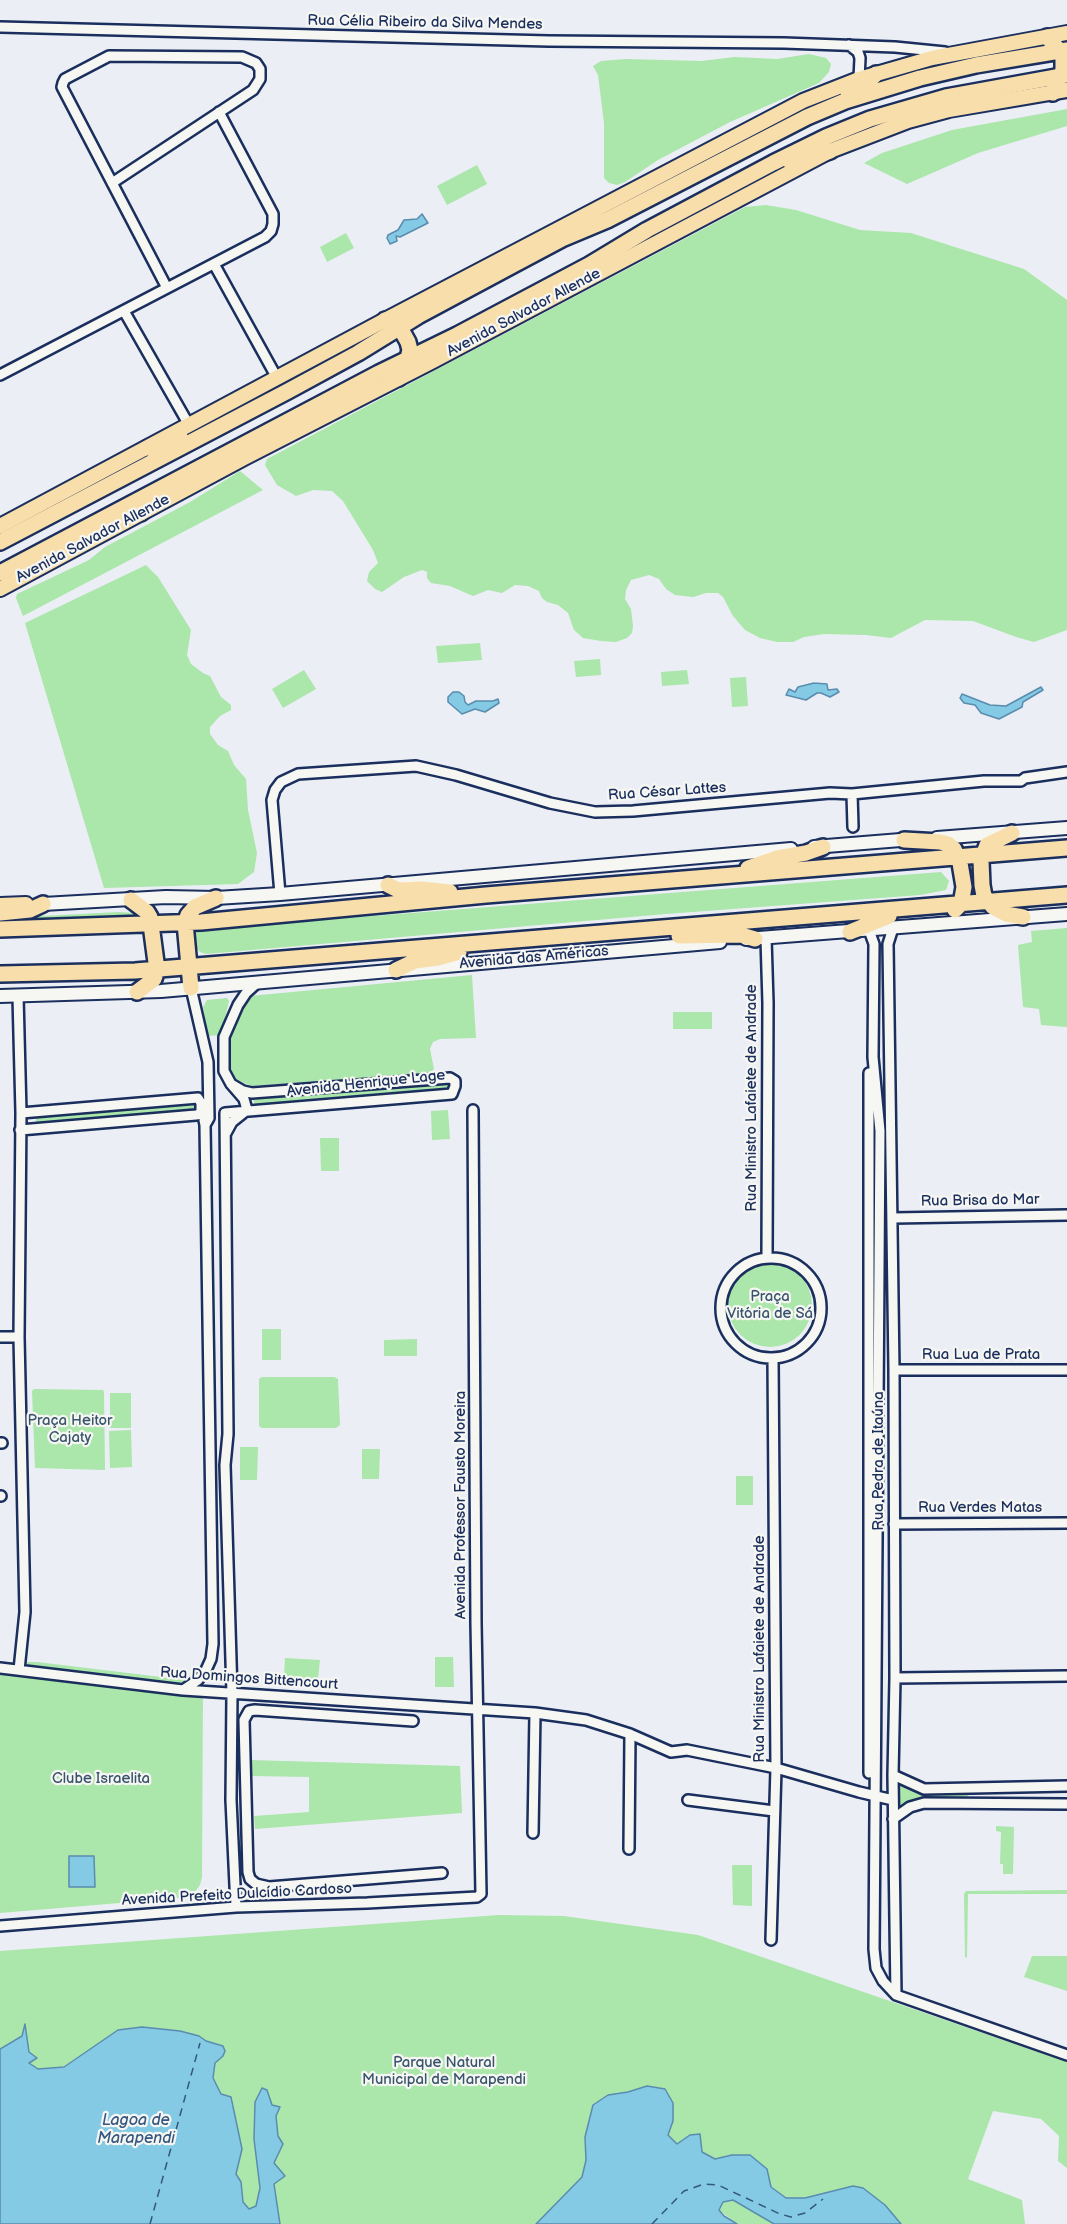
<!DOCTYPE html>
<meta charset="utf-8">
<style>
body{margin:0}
canvas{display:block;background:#ebeef4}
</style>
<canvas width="1067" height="2224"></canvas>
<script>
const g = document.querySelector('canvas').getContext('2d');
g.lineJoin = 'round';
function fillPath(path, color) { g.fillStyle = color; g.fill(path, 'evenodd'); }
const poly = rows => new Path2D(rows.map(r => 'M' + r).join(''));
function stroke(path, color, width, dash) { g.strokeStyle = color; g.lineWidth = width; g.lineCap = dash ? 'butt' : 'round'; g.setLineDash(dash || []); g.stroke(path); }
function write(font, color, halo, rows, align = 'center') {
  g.font = font + ' "Balsamiq Sans",sans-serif'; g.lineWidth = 4.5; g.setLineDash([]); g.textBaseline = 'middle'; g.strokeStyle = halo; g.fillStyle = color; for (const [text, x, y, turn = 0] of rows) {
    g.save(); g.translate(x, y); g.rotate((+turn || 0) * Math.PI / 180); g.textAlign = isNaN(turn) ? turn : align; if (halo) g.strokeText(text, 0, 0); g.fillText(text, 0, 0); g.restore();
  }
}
const green = poly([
 [809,54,826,58,831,64,829,72,819,83,730,122,658,160,625,182,617,185,609,183,604,178,604,123,598,75,593,66,601,61,626,59,701,61,735,57,777,59],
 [1067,109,1067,126,978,153,907,184,864,163,882,153,952,130],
 [477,165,487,184,447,205,437,186],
 [766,205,796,210,860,230,911,233,1024,269,1067,300,1067,630,1034,642,1016,637,973,621,925,620,891,638,866,635,824,634,804,637,793,642,777,642,760,638,745,630,733,616,723,597,718,593,706,593,693,597,675,595,666,589,659,579,649,575,631,580,626,590,625,599,631,609,633,626,632,633,627,638,616,642,601,641,583,638,574,630,568,613,558,605,547,602,542,598,539,591,528,586,515,585,502,593,488,590,473,596,450,586,431,583,427,578,427,572,422,570,404,577,382,592,375,589,367,581,369,572,378,563,373,550,343,501,332,491,313,490,296,496,277,485,265,465,267,459,745,207],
 [346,233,354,248,327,262,320,247],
 [240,471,263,490,23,616,16,598,17,594,89,560,105,547,190,502],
 [146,565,158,577,191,630,187,655,191,664,203,673,210,676,221,697,231,705,231,710,220,716,210,727,210,734,218,745,228,751,234,765,246,779,248,810,257,853,254,872,238,884,104,888,25,623],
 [480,643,482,660,438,663,436,646],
 [600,659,601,675,576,677,574,661],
 [304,670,316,689,283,708,272,689],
 [687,670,689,684,662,686,661,672],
 [746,677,748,706,732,707,730,678],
 [941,872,949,881,946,890,920,895,666,914,206,954,200,952,195,947,192,930],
 [119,912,135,913,141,915,142,917,0,923,0,918],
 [1067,928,1067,1027,1041,1025,1039,1009,1023,1007,1018,945,1032,942,1031,931],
 [472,975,476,1038,440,1039,433,1042,430,1049,434,1069,431,1073,251,1086,234,1078,230,1070,230,1041,236,1015,250,996],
 [227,998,229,1001,221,1035,208,1036,203,1007,207,1000],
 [673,1012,712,1012,712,1029,673,1029],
 [446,1082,450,1084,448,1091,256,1106,253,1100,255,1098],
 [195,1103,196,1110,36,1123,36,1116],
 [448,1110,450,1139,432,1140,431,1111],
 [320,1138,339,1138,339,1171,321,1171],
 '728 1305a42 42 0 1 1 84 0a42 42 0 1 1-84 0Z',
 [262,1329,281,1329,281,1360,262,1360],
 [417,1339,417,1356,384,1356,384,1340],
 [262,1377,334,1377,338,1379,340,1425,336,1428,262,1428,259,1426,259,1379],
 [34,1389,103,1390,104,1392,105,1470,35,1468,32,1391],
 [110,1393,131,1393,131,1428,110,1428],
 [131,1430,132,1467,110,1468,109,1431],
 [240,1447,258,1447,257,1480,240,1480],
 [362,1449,380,1449,379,1479,362,1479],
 [736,1476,753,1476,753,1505,736,1505],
 [435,1657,453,1657,454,1687,435,1687],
 [285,1658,320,1660,318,1679,284,1677],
 [0,1662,37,1662,203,1682,202,1877,200,1885,191,1897,0,1913],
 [250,1760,460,1766,462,1813,255,1829,254,1816,309,1812,309,1777,251,1776],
 [903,1784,912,1790,921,1793,966,1792,969,1794,966,1799,923,1799,898,1808,900,1787],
 [996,1826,1014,1827,1013,1874,1003,1874,1003,1864,1000,1864,1001,1832,996,1831],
 [732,1865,752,1865,752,1906,733,1905],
 [1067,1890,1067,1894,968,1894,967,1958,965,1957,964,1894,966,1891],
 [499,1915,564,1916,698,1935,1067,2062,1067,2168,1058,2161,1059,2136,1041,2119,993,2111,968,2179,1022,2200,1025,2224,901,2224,885,2205,853,2186,805,2198,786,2198,771,2186,767,2169,732,2155,715,2159,702,2152,700,2134,690,2135,677,2144,668,2135,673,2121,673,2103,665,2089,647,2086,628,2092,608,2095,593,2105,585,2137,586,2160,582,2177,536,2224,280,2224,274,2184,274,2163,283,2144,278,2136,276,2116,280,2107,272,2105,267,2090,255,2102,254,2139,260,2188,256,2206,249,2209,243,2202,241,2182,236,2174,242,2149,232,2098,221,2094,213,2078,215,2063,223,2056,222,2046,206,2041,118,2030,63,2067,38,2069,29,2063,24,2026,22,2035,0,2049,0,1951],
 [1032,1956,1067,1956,1067,1991,1024,1977],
 [733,2200,751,2209,774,2224,737,2224,719,2210,723,2202]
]);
const water = poly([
 [422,214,428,223,400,237,396,236,397,241,390,244,387,238,388,235,398,230,404,220,417,219,422,214],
 [814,683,827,684,828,690,837,689,839,692,830,697,821,693,817,693,806,700,786,695,789,689,795,692,798,687,814,683],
 [1041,687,1043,690,1023,702,1022,707,999,719,981,713,975,705,964,703,960,698,962,694,990,705,1006,706,1041,687],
 [453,692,459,692,464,696,465,702,468,705,476,701,493,701,498,699,499,703,485,712,475,709,462,714,448,702,448,697,453,692],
 [69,1856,94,1856,95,1887,69,1887,69,1856],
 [25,2024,29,2052,37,2058,29,2063,38,2069,64,2067,118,2030,142,2027,180,2031,199,2036,206,2041,223,2046,225,2051,223,2056,215,2063,213,2078,221,2094,231,2097,242,2149,236,2174,241,2182,243,2202,249,2209,256,2206,260,2188,254,2139,255,2102,262,2088,267,2090,272,2105,280,2107,276,2116,278,2136,283,2144,274,2163,285,2176,274,2184,280,2224,0,2224,0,2049,22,2036,25,2024],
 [647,2086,665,2089,673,2103,673,2121,668,2135,677,2144,690,2135,700,2134,702,2152,715,2159,732,2155,750,2155,767,2169,771,2187,786,2198,805,2198,853,2186,863,2188,885,2205,901,2224,774,2224,733,2200,723,2202,719,2210,724,2216,737,2224,536,2224,582,2177,586,2160,585,2137,593,2105,608,2095,628,2092,647,2086]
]);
const ferry = poly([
 [150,2224,200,2043],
 [652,2224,684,2191,704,2184,718,2185,780,2214,791,2217,805,2213,823,2199]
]);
const minor = poly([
 [0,27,549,41,784,43,895,47,945,52],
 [849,45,858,52,860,58,859,79],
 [112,183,253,90,260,79,260,69,256,63,242,57,109,56,65,79,63,83,62,87,167,288],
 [214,264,277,378],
 [124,311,189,425],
 [0,375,265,237,271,231,273,224,273,214,219,112],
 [852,794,853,827],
 [280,894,272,800,275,790,281,782,298,774,416,766,456,775,550,803,595,812,633,811,830,793,852,794,984,781,1021,781,1025,778,1067,772],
 [893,928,888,944,894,1370,895,1678,893,1775,896,1995],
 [869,930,874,944,873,1057,880,1131,874,1949,876,1968,883,1981,896,1995,1067,2055],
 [766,938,768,1003,767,1258],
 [191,988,208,1062,209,1118,205,1125,204,1120],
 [18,996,21,1113,19,1337,25,1612,19,1670],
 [869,1073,869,1773],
 [231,1084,243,1091,252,1093,450,1078,455,1081,455,1086,452,1094,225,1113,228,1434,225,1465,232,1693,231,1800,236,1907],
 [20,1130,196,1115,201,1114,201,1103,198,1098,21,1113],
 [226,1133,232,1122,247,1110,244,1099,231,1084,224,1071,224,1037,238,1005,246,993,257,983],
 [893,1218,1067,1215],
 '721 1308a50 50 0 1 1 100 0a50 50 0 1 1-100 0Z',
 [0,1337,19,1337],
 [894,1370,1067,1370],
 [0,1443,2,1443],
 [0,1496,1,1496],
 [894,1524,1067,1523],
 [0,1668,183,1690,535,1713,586,1720,630,1734,671,1752,687,1750,776,1768,859,1792,893,1800],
 [895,1678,1067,1676],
 [183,1690,198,1680,206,1670,211,1659,213,1644,205,1125],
 [413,1721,255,1710,249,1711,244,1720,248,1872,250,1879,256,1884,269,1887,442,1873],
 [893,1775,924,1789,1067,1786],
 [688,1800,774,1811],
 [893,1819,910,1807,924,1803,1067,1804],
 [533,1833,535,1713],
 [629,1849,630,1734],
 [0,1926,236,1907,367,1903,477,1897,481,1894,476,1623,473,1110],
 [771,1940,776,1768,773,1358]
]);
const secondary = poly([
 [937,838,1067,828],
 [814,847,913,839],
 [43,904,166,897,216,898,280,894,791,849],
 [746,939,1067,914],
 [0,996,161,991,720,942]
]);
const primary = poly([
 [0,526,385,320,803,101,859,79,932,58,1067,33],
 [0,589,244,458,433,361,830,151,908,121,949,110,1067,90],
 [0,905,26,904]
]);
const trunk = poly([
 [1047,37,1060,51,1063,57,1063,70,1053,93],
 [848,92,867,83,876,74],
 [791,163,830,151],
 [385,320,403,333,408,342,410,350,408,358,399,378],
 [148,448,164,444,180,437],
 [116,519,130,513,141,513],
 [0,542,288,391,358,353,418,316,517,263,564,238,607,220,807,117,845,101,920,78,976,65,1067,50],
 [0,573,379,373,457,335,589,265,647,230,773,163,826,137,870,119,946,97,1067,75],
 [1012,833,987,845,981,861,982,885,984,896,993,907,1006,914,1023,917],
 [904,840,940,842,948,844,954,849,960,863,964,887,961,904,955,910],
 [748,868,777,858,806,853,823,847],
 [388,885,398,890,421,889,450,892],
 [131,900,147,912,150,917,157,970,154,979,137,992],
 [0,913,30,910,43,904],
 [0,929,201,922,486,895,1067,848],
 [850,932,889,916],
 [679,936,741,935,755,939],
 [396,970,415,961,438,958,459,952],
 [0,974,135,971,1067,895],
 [191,988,185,923,188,915,195,907,216,898]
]);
const streetNames = [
 ["Rua Célia Ribeiro da Silva Mendes",425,23,1],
 ["Avenida Salvador Allende",524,313,-28],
 ["Avenida Salvador Allende",93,539,-28],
 ["Rua César Lattes",667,792,-4],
 ["Avenida das Américas",534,958,-5],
 ["Avenida Henrique Lage",366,1084,-6],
 ["Rua Ministro Lafaiete de Andrade",752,1098,-90],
 ["Rua Brisa do Mar",980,1201,-1],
 ["Rua Lua de Prata",981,1355],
 ["Rua Pedra de Itaúna",879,1461,-90],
 ["Avenida Professor Fausto Moreira",461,1505,-90],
 ["Rua Verdes Matas",980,1508],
 ["Rua Ministro Lafaiete de Andrade",760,1649,-90],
 ["Rua Domingos Bittencourt",249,1679,4],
 ["Avenida Prefeito Dulcídio Cardoso",237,1895,-3]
];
const parkNames = [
 ["Praça",770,1297],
 ["Vitória de Sá",770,1314],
 ["Praça Heitor",70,1421],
 ["Cajaty",70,1438],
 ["Clube Israelita",101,1779],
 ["Parque Natural",444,2063],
 ["Municipal de Marapendi",444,2080]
];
const waterNames = [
 ["Lagoa de",136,2121],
 ["Marapendi",136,2139]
];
fillPath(green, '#abe6ab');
fillPath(water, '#84cae5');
stroke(water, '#5a8caf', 1.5);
stroke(ferry, '#355680', 1.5, [8, 6]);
stroke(minor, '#1b2f5e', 14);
stroke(secondary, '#1b2f5e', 16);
stroke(primary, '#1b2f5e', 18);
stroke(trunk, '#1b2f5e', 20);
stroke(minor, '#f6f6f2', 9);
stroke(secondary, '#f6f6f2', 12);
stroke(primary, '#f8deab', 14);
stroke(trunk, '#f8deab', 15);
write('15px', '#1b2f5e', '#f6f6f2', streetNames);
write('15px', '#38546d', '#f6f6f2', parkNames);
write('italic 16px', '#355680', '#f6f6f2', waterNames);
</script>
